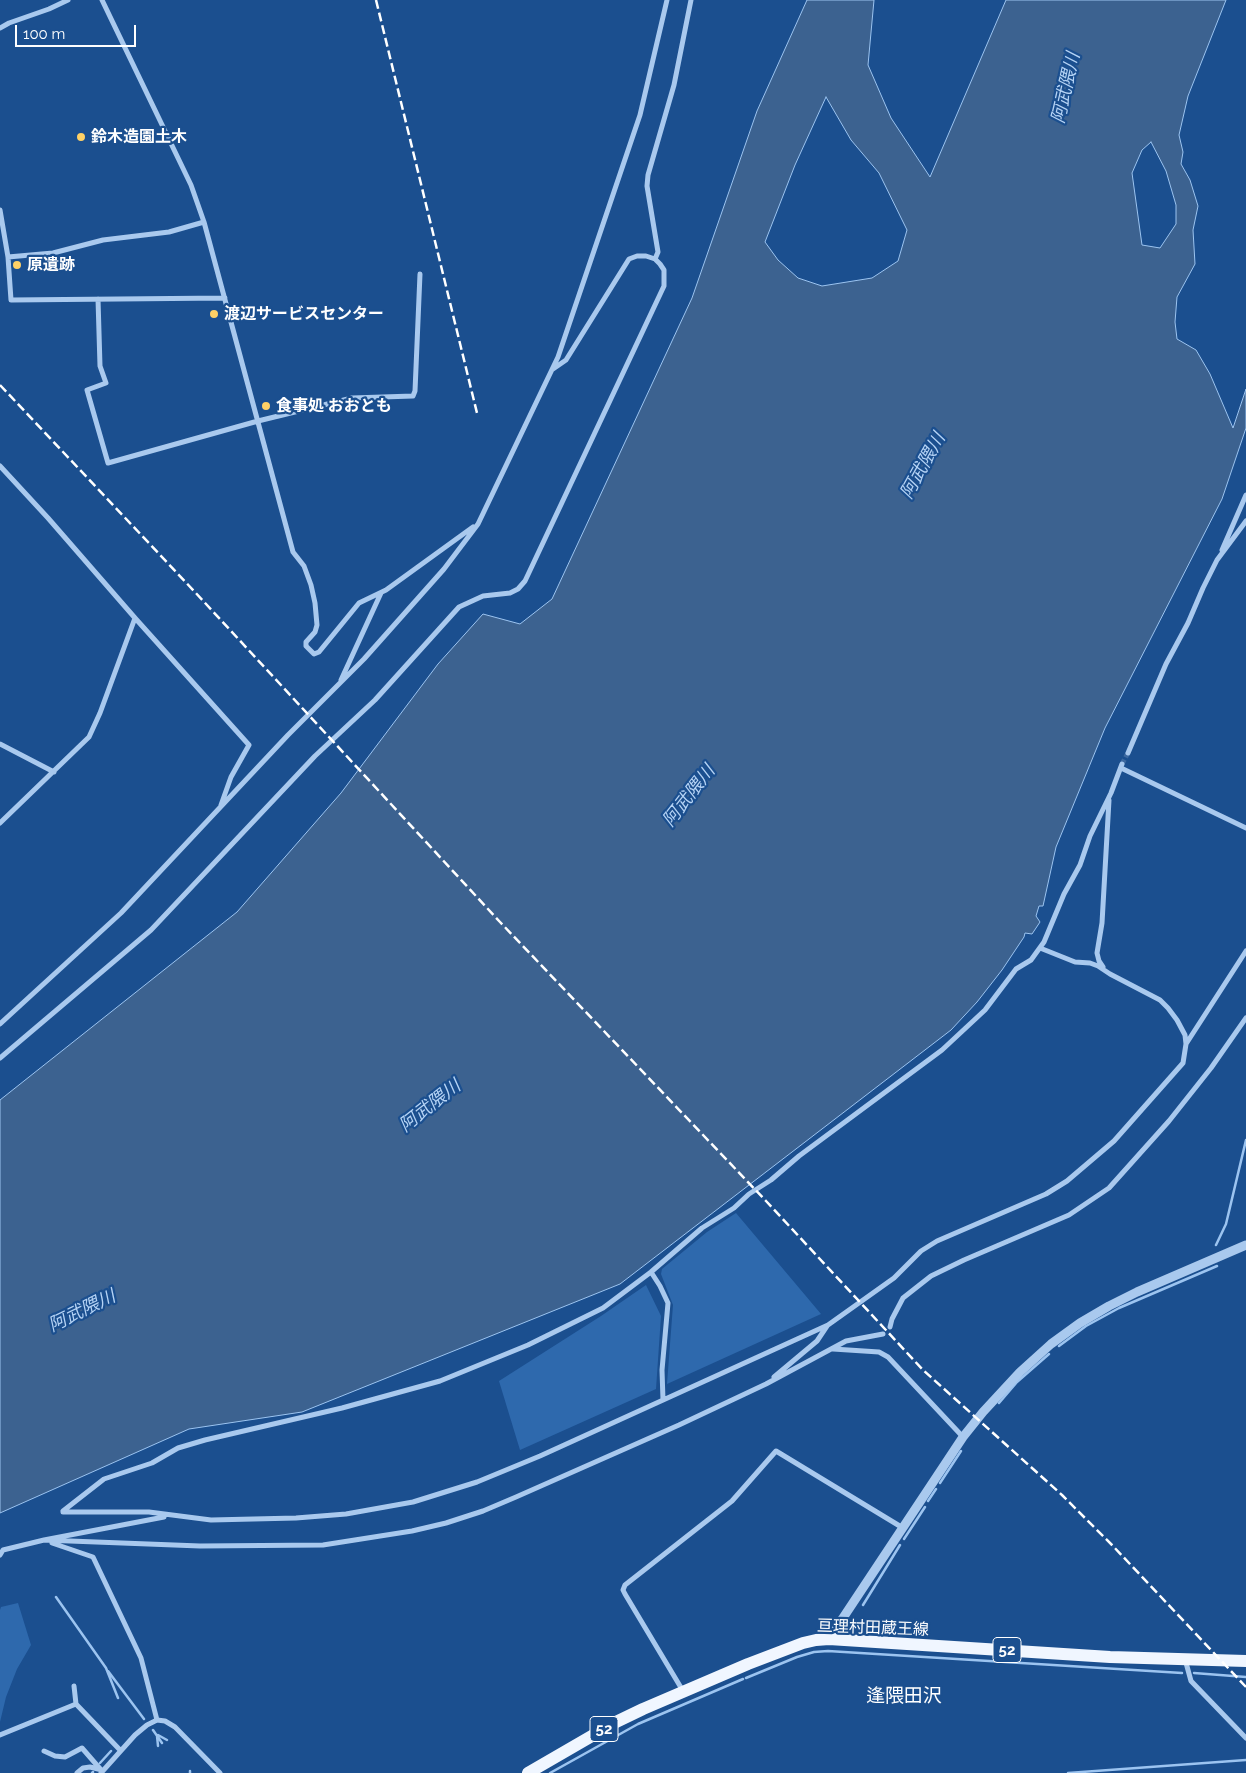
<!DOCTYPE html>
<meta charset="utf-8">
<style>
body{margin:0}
#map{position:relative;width:1246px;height:1773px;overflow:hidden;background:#1b4f8f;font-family:Raleway,sans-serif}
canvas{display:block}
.scale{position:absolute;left:15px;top:25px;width:121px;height:22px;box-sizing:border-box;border:2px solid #fff;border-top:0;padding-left:6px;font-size:15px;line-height:18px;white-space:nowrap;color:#fff;-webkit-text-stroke:4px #1b4f8f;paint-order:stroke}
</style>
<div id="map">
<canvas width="1246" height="1773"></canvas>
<div class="scale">100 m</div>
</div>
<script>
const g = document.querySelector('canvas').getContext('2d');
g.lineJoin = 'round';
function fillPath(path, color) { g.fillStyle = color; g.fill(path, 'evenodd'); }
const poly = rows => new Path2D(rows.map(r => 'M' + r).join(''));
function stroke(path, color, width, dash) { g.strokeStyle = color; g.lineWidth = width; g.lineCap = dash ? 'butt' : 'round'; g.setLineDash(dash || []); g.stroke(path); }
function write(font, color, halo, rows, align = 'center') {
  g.font = font + ' Raleway,"Noto Sans JP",sans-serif'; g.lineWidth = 4.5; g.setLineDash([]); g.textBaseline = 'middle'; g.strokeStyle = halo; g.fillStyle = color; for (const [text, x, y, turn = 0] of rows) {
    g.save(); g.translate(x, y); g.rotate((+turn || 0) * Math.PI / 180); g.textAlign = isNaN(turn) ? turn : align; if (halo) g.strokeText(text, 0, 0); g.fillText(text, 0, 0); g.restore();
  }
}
const green = poly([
 [736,1213,821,1314,667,1384,673,1305,661,1274,662,1269,707,1232],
 [646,1285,661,1316,656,1389,520,1450,499,1381,601,1316],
 [18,1603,31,1645,17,1669,6,1697,0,1722,0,1610,1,1607]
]);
const water = poly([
 [807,0,874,0,868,65,891,118,930,177,1006,0,1226,0,1188,96,1179,135,1183,152,1181,164,1190,180,1198,206,1193,230,1195,264,1177,297,1175,322,1177,339,1196,350,1210,374,1233,428,1246,389,1246,428,1222,499,1105,728,1056,847,1043,906,1039,906,1036,916,1040,922,1032,934,1025,933,1024,937,1002,970,977,1002,951,1030,620,1284,302,1412,189,1429,0,1513,0,1100,237,912,341,793,438,664,483,614,520,624,552,599,692,298,757,111,807,0],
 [826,97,851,140,879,173,907,230,898,261,872,278,822,286,798,278,778,260,765,242,795,165,826,97],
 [1151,142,1166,171,1176,205,1176,224,1160,248,1142,245,1132,173,1142,150,1151,142]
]);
const stream = poly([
 [1216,1245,1226,1224,1246,1140],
 [1059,1346,1086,1326,1119,1308,1217,1266],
 [999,1403,1017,1382,1049,1354],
 [940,1483,961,1451],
 [928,1501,936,1489],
 [904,1539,925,1507],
 [56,1597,106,1668,118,1698],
 [863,1605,900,1545],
 [846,1633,854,1620],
 [108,1671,144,1719],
 [1194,1673,1246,1677],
 [746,1678,797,1657,814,1652,828,1651,1182,1673],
 [153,1730,162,1743],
 [158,1735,167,1740],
 [157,1736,158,1746],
 [100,1763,111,1751],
 [190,1771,190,1773],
 [92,1773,93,1772],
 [550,1773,638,1724,743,1679],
 [1068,1773,1246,1760]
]);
const minorTunnel = poly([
 [1122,764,1128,753]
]);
const minor = poly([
 [102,0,191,185,204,222,293,552,304,566,311,585,315,603,317,625,315,632,306,642,306,646,314,654,319,652,359,603,386,590,473,527],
 [0,28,9,23,49,9,68,0],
 [0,210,8,257,11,300,225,298],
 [8,257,53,253,103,240,169,232,204,222],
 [655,259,658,252,647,186,648,175,674,85,691,0],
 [98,299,100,366,106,383,87,390,108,463,258,421,352,398,413,396,415,391,420,274],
 [0,466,48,518,135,618,100,713,89,737,0,823],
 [1222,550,1246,495],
 [135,618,249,745,231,777,221,805],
 [341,680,381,593],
 [0,744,54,772],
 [1128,753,1166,664,1188,623,1203,588,1217,560,1246,521],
 [1121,768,1246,828],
 [1103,967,1099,961,1097,953,1102,923,1109,800],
 [0,1024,121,913,288,735,364,659,444,569,478,524,558,357,640,115,667,0],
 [1186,1044,1246,951],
 [0,1058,151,930,315,756,375,700,459,607,483,596,510,593,518,589,525,581,664,286,664,270,660,264,655,259,646,256,637,256,629,259,566,360,553,369],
 [651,1272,660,1286,668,1303,662,1370,663,1400],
 [890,1327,892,1319,903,1298,931,1276,964,1260,1069,1215,1109,1188,1169,1121,1211,1068,1246,1018],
 [833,1349,879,1352,888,1357,963,1437],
 [774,1377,817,1341,827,1326],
 [63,1511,104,1479,152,1463,178,1448,205,1440,342,1408,440,1381,528,1345,603,1308,651,1272,702,1228,734,1208,749,1194,771,1180,799,1156,942,1050,985,1010,1016,969,1031,960,1044,942,1064,894,1080,865,1090,836,1111,793,1122,764],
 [63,1512,149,1512,211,1520,296,1518,346,1514,413,1502,477,1482,540,1456,828,1325,894,1278,921,1251,937,1241,1046,1194,1067,1181,1114,1141,1183,1063,1186,1044,1185,1035,1177,1020,1168,1008,1160,1000,1110,974,1098,966,1090,963,1075,962,1040,948],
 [44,1540,200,1546,323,1545,412,1531,446,1523,483,1511,516,1497,679,1425,766,1384,846,1341,883,1334],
 [52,1543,93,1557,141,1658,157,1720],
 [0,1555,3,1550,44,1540,164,1517],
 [1185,1659,1191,1681,1246,1738],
 [74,1686,76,1704],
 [683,1691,625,1594,623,1590,625,1585,732,1501,776,1451,903,1528],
 [0,1735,76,1704,120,1750],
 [44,1751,55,1756,65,1757,82,1748,102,1771],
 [77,1773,83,1768,90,1767,102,1770],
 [101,1773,135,1735,147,1725,157,1720,165,1721,175,1727,220,1773]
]);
const tertiary = poly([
 [829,1639,963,1437,983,1412,1020,1372,1051,1344,1080,1323,1109,1306,1137,1292,1246,1245]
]);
const primary = poly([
 [528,1773,616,1722,643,1709,748,1664,803,1643,816,1640,829,1639,1110,1657,1246,1661]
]);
const rail = poly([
 [376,0,477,413],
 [0,385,194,591,500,922,766,1201,923,1370,1062,1495,1112,1545,1246,1687]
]);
const markers = [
 [81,137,5,"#ffd166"],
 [17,265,5,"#ffd166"],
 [214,314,5,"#ffd166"],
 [266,406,5,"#ffd166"]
];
const shields = [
 [1007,1650,28],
 [604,1729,28]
];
const shieldNames = [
 ["52",1007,1650],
 ["52",604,1729]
];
const poiNames = [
 ["鈴木造園土木",91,137],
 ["原遺跡",27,265],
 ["渡辺サービスセンター",224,314],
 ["食事処 おおとも",276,406]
];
const streetNames = [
 ["亘理村田蔵王線",873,1628,2]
];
const waterNames = [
 ["阿武隈川",1066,88,-77],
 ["阿武隈川",923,466,-61],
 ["阿武隈川",689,796,-52],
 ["阿武隈川",430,1106,-38],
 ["阿武隈川",82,1311,-26]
];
const quarterNames = [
 ["逢隈田沢",904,1696]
];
fillPath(green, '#2e69ad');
fillPath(water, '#3c6290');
stroke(water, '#9cc4f0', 1);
stroke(stream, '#9cc4f0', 2.5);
stroke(minorTunnel, '#3d69a0', 5, [5, 2.5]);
stroke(minor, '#a9c9ee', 5);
stroke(tertiary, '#a9c9ee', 9);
stroke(primary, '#f0f6ff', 12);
stroke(rail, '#fff', 2.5, [9, 4]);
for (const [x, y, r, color] of markers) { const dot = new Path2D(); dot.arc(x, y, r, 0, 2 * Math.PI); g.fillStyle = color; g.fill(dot); stroke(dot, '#1b4f8f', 2); }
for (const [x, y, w] of shields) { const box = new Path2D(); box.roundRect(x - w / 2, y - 12.5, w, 25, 4); g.fillStyle = '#1b4f8f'; g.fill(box); stroke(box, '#fff', 1); }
write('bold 15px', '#fff', null, shieldNames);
write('bold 16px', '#fff', '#1b4f8f', poiNames, 'left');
write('16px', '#fff', '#1b4f8f', streetNames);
write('italic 18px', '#b5d3f5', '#1b4f8f', waterNames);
write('19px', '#fff', '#1b4f8f', quarterNames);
</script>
